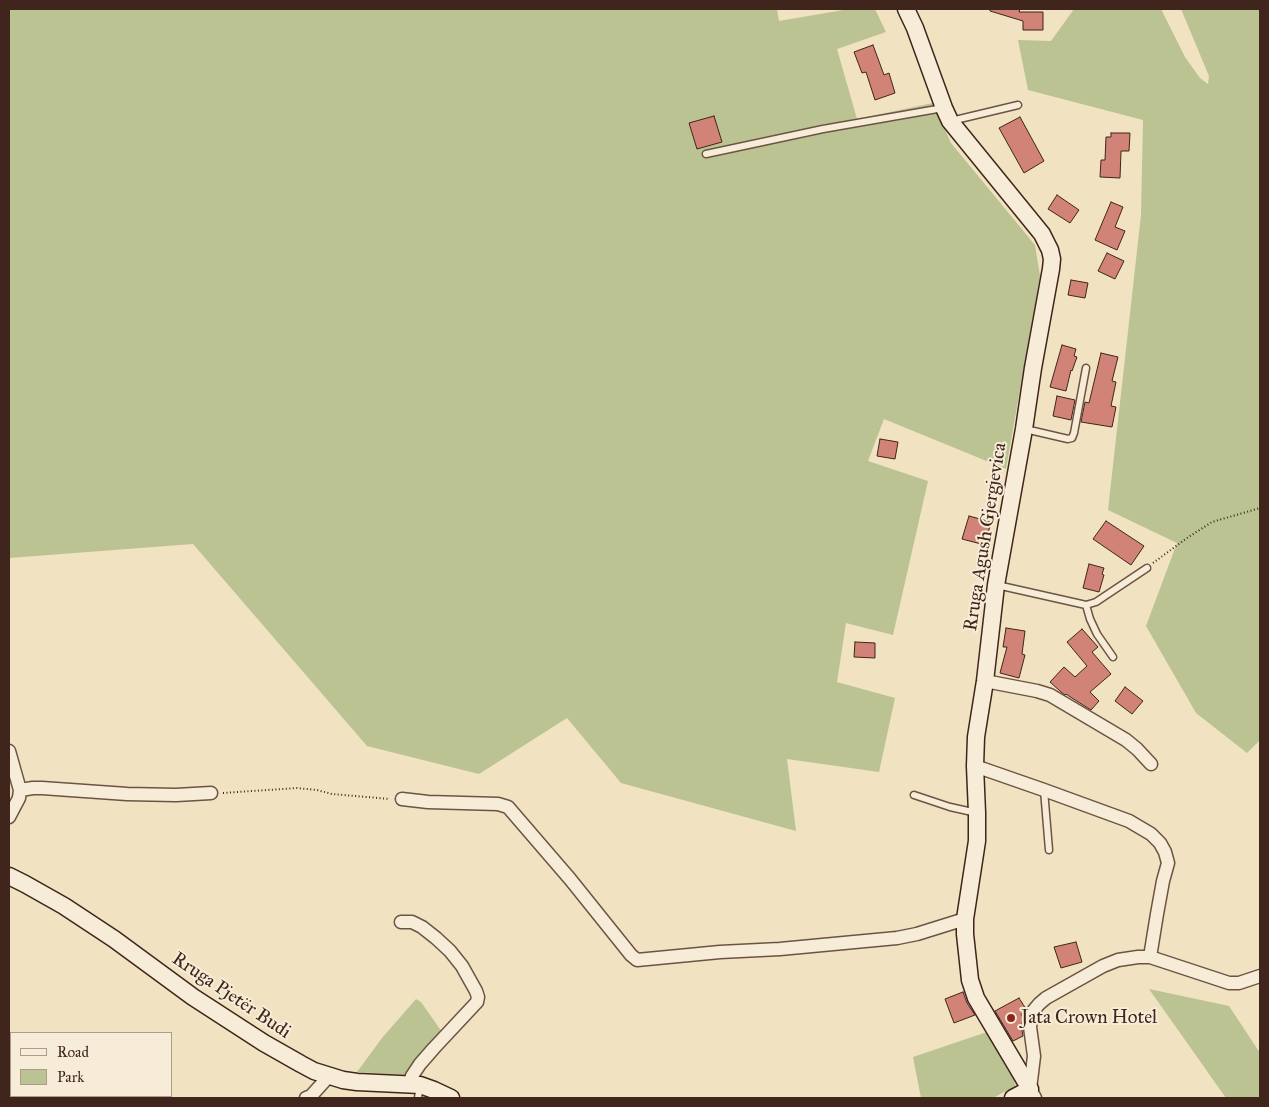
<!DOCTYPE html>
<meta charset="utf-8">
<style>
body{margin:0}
#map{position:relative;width:1269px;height:1107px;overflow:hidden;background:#f1e2c1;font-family:"IM FELL Great Primer",serif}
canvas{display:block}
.frame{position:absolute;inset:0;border:10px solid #3f251b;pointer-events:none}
.legend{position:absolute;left:10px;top:1032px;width:162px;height:65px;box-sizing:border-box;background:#f6ecd7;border:1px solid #ad9c8c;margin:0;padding:6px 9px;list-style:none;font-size:15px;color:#3f251b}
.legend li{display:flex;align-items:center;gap:10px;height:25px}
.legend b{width:25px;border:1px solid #ad9c8c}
</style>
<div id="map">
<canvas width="1269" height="1107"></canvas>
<div class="frame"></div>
<ul class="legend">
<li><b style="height:6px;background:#f6ecd7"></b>Road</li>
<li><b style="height:14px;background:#bbc392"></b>Park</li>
</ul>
</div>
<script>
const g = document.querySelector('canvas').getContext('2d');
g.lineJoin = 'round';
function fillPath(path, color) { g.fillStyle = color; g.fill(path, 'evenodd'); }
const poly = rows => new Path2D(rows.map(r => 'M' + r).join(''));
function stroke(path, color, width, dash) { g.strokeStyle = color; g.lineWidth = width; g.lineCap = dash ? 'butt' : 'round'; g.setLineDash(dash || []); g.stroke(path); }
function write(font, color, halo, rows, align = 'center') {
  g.font = font + ' "IM FELL Great Primer",serif'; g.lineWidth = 4; g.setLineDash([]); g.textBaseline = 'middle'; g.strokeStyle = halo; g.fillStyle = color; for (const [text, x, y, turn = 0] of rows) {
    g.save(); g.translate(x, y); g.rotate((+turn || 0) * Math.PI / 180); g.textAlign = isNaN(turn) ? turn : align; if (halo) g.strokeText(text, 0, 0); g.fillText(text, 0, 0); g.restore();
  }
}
const green = poly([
 [9,9,777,9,779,21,849,9,875,9,886,32,837,49,857,119,933,103,951,143,1035,245,1040,276,1006,469,884,419,868,461,928,481,893,635,846,623,837,682,895,698,879,772,787,759,796,831,621,783,567,718,479,774,367,746,193,544,9,558],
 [1074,9,1161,9,1185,57,1200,78,1208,84,1209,76,1181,9,1260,9,1260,740,1247,753,1196,713,1146,626,1177,543,1108,510,1141,215,1143,120,1028,90,1018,40,1051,41],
 [1149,989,1229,1006,1260,1053,1260,1098,1226,1098],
 [416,999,421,1002,442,1032,425,1050,404,1075,357,1072,382,1038],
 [987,1032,1015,1079,1016,1082,1015,1086,993,1098,921,1098,913,1057]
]);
const building = poly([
 [990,9,1020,9,1019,12,1043,12,1043,30,1023,30,1023,21,990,11,990,9],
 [873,45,884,75,889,73,895,93,875,100,866,72,862,73,854,52,873,45],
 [714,116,722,142,697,149,689,123,714,116],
 [1020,117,1044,161,1024,173,999,128,1020,117],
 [1111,133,1130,133,1129,151,1121,151,1120,178,1100,177,1101,160,1105,160,1106,137,1111,137,1111,133],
 [1057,195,1079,210,1070,223,1048,209,1057,195],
 [1111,202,1123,207,1115,227,1125,231,1117,250,1095,240,1111,202],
 [1107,253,1124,261,1115,279,1098,271,1107,253],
 [1071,280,1088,283,1085,298,1068,295,1071,280],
 [1062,345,1076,349,1074,356,1077,357,1072,371,1071,370,1066,391,1050,387,1062,345],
 [1101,353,1118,357,1112,381,1116,382,1111,406,1116,407,1112,427,1081,422,1085,402,1089,403,1101,353],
 [1057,396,1075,400,1071,420,1053,416,1057,396],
 [880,439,898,442,895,459,877,456,880,439],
 [969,516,991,522,985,545,962,539,969,516],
 [1106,521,1144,546,1131,565,1093,539,1106,521],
 [1089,564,1104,568,1102,574,1104,575,1099,592,1083,588,1089,564],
 [1006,628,1025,631,1022,654,1025,655,1019,678,1000,673,1007,647,1003,647,1006,628],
 [1082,629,1098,647,1092,652,1111,674,1090,692,1099,701,1091,710,1072,698,1066,694,1065,695,1061,692,1050,682,1064,667,1075,677,1087,666,1067,642,1082,629],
 [855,642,875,643,875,658,854,657,855,642],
 [1125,687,1143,701,1132,714,1115,701,1125,687],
 [1076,942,1082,962,1061,968,1054,947,1076,942],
 [963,992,967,1003,975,1015,954,1023,945,999,963,992],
 [1019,998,1026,1009,1025,1012,1021,1014,1023,1018,1022,1024,1021,1025,1023,1036,1013,1041,995,1011,1019,998]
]);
const path = poly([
 [1153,563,1187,538,1212,522,1260,508],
 [223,793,297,788,317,790,332,794,390,799]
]);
const lane = poly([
 [951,121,1018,105],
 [706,154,823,129,943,108],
 [1025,429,1068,439,1072,438,1074,433,1086,368],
 [997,585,1086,605,1096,602,1147,568],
 [1086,605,1090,619,1097,634,1113,657],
 [1044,790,1049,850],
 [914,795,950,807,977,813],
 [418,1098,420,1085]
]);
const street = poly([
 [985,681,1037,691,1050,695,1126,740,1137,749,1151,764],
 [9,751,20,790,19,798,9,817],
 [975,766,1044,790,1129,821,1151,834,1160,843,1165,852,1168,863,1163,881,1157,914,1150,957],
 [20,790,33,788,42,788,127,794,176,795,211,793],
 [402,799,428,802,498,804,508,807,570,879,631,955,637,960,720,952,780,949,897,938,917,934,965,919],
 [401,922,412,922,422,927,436,938,450,951,462,966,476,991,478,997,477,1002,434,1048,420,1064,412,1076,409,1084],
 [306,1098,311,1096,329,1076],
 [1035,1098,1030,1089,1034,1056,1030,1027,1031,1018,1034,1010,1039,1004,1046,998,1103,966,1118,960,1138,957,1150,957,1229,983,1239,983,1260,976]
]);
const secondary = poly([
 [906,9,915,28,944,108,950,121,1042,234,1050,250,1052,259,1051,269,1033,368,1024,429,996,585,985,681,976,737,975,766,977,813,977,841,965,919,965,934,970,980,976,998,1030,1089,1013,1098],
 [9,876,25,884,64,906,114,939,193,997,264,1043,301,1064,314,1071,343,1080,357,1082,420,1085,434,1090,451,1098]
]);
const markers = [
 [1011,1018,5,"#8f2418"]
];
const streetNames = [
 ["Rruga Agush Gjergjevica",986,537,-81],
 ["Rruga Pjetër Budi",231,996,34]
];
const poiNames = [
 ["Jata Crown Hotel",1021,1018]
];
fillPath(green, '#bbc392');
fillPath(building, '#d18378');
stroke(building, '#3f251b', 1);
stroke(lane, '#6c5444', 9);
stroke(street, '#6c5444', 15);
stroke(secondary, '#3f251b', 19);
stroke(path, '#3f251b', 2, [1, 2.5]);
stroke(lane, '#f6ecd7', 6);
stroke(street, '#f6ecd7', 12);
stroke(secondary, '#f6ecd7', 16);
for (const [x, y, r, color] of markers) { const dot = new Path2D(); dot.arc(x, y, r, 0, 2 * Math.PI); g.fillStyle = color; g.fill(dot); stroke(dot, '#f6ecd7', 2); }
write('19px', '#3f251b', '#f6ecd7', streetNames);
write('19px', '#3f251b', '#f6ecd7', poiNames, 'left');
</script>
